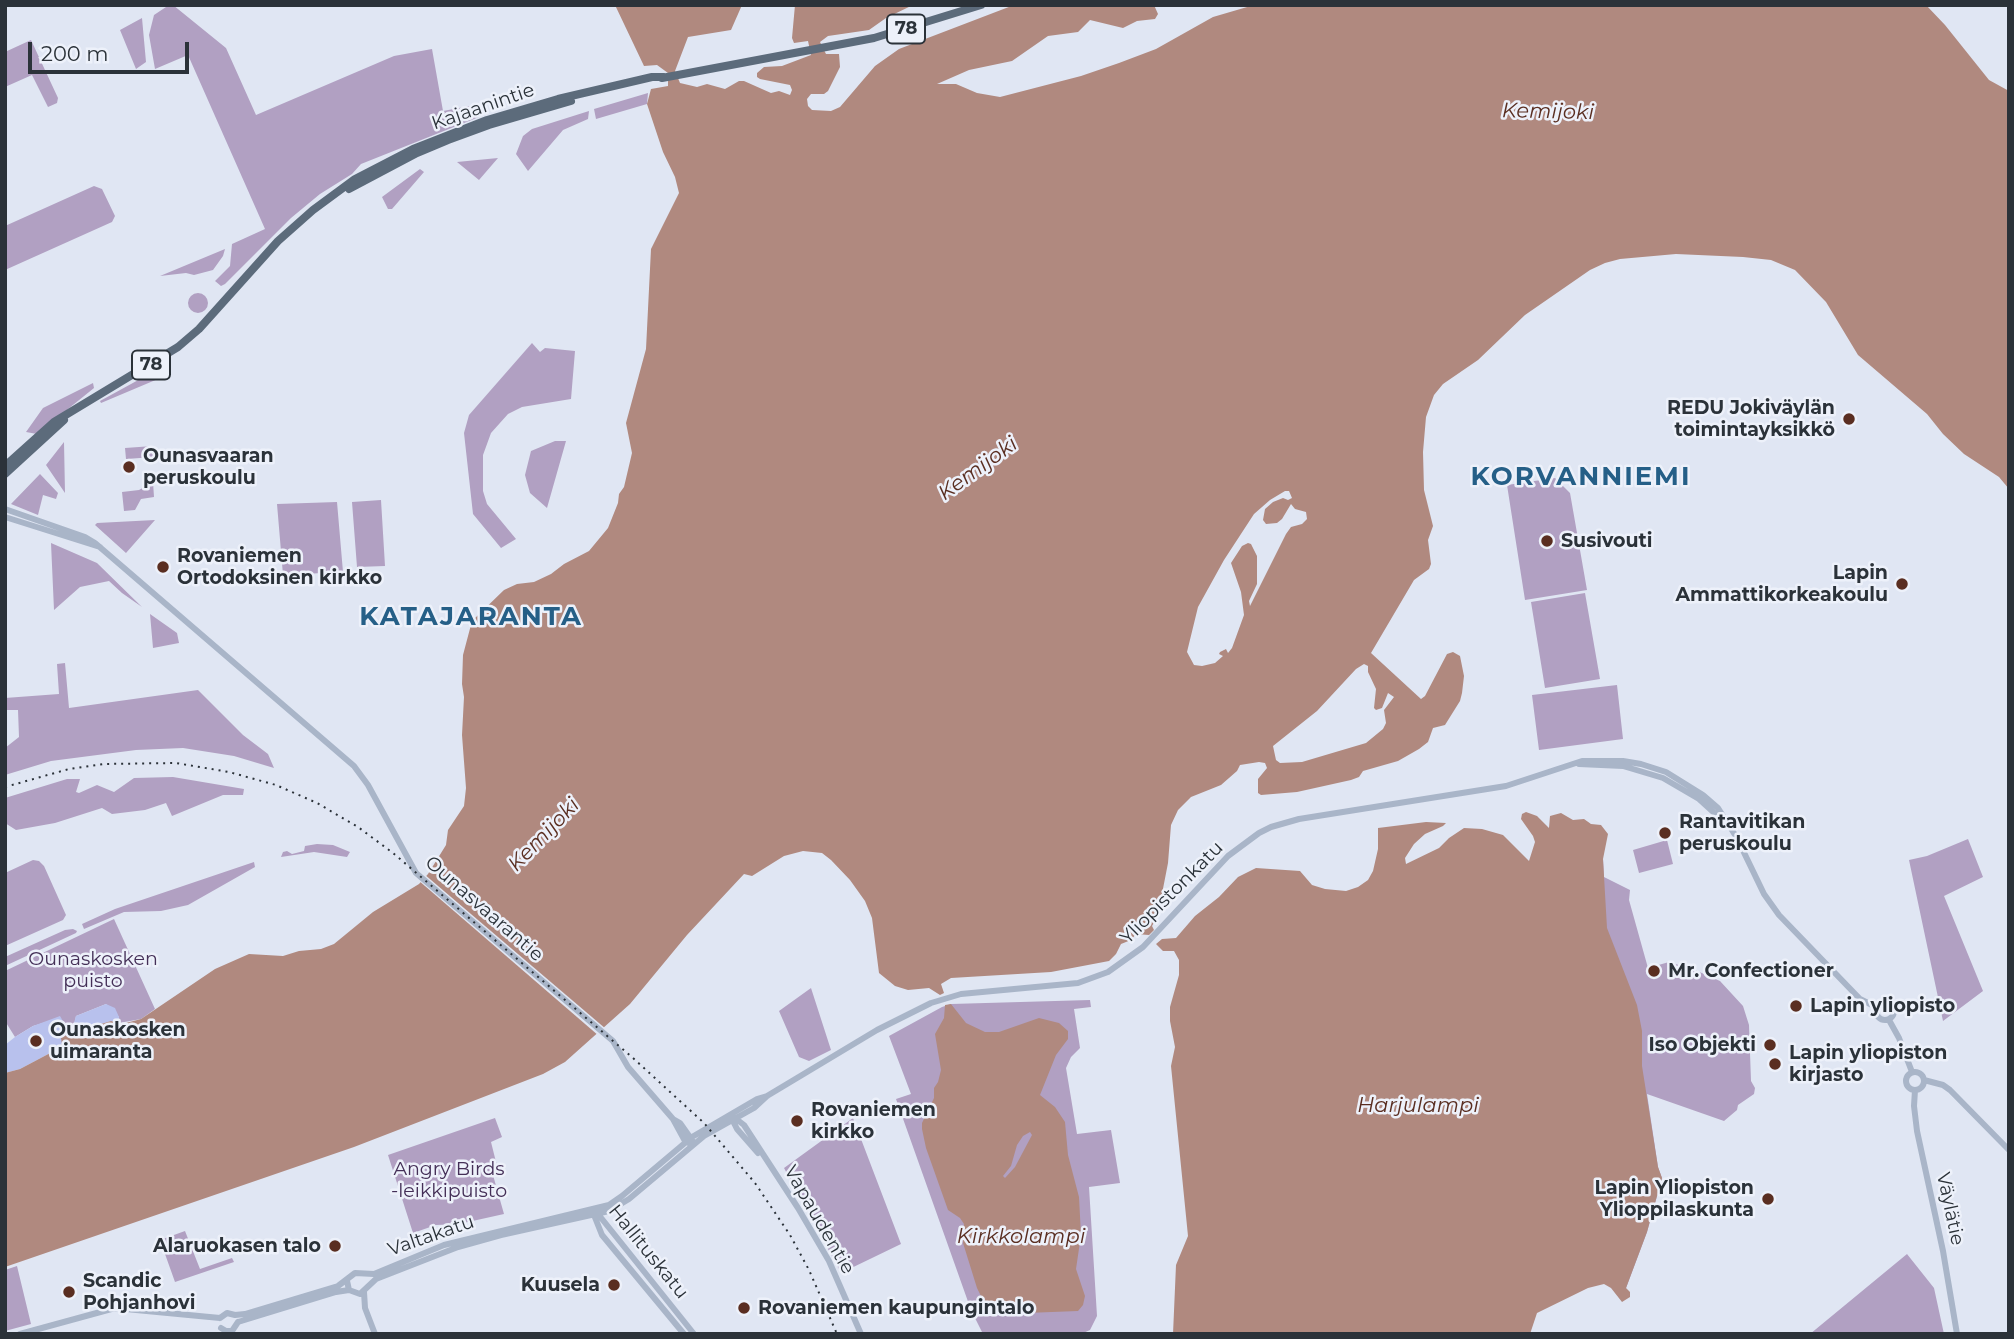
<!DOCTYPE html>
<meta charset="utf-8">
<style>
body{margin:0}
#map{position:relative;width:2014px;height:1339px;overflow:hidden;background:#e0e6f3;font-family:Montserrat,sans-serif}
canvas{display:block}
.frame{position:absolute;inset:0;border:7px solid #2b3239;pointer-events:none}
.scale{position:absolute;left:28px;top:42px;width:161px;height:32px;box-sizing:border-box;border:4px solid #2b3239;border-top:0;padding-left:9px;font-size:21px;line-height:24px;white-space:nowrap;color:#2b3239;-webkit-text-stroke:5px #edf1fa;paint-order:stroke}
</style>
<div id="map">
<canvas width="2014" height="1339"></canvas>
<div class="frame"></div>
<div class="scale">200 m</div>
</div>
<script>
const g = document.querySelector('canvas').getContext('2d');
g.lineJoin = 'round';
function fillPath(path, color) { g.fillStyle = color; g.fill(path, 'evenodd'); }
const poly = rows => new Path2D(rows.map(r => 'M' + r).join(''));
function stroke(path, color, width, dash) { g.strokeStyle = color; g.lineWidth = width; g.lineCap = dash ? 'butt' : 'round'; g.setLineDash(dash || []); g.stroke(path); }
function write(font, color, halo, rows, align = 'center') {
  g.font = font + ' Montserrat,sans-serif'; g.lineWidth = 5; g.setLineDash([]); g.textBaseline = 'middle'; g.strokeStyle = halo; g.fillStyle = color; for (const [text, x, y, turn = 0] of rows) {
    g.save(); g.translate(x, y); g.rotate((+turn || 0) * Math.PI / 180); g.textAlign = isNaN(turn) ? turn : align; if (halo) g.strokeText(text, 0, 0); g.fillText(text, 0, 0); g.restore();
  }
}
const green = poly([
 [169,5,173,5,226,48,256,115,394,56,432,49,443,111,475,105,479,117,361,164,352,174,320,194,291,218,225,284,221,286,215,281,230,266,232,244,265,229,188,55,155,69,149,35,154,15],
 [142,18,146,62,136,69,120,30],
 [31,40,58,98,57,103,48,107,32,75,5,87,5,52],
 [648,93,647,104,596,119,594,109],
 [589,111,588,119,563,130,528,171,516,154,523,136,532,129],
 [498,158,479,180,457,162],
 [420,169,424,172,392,209,388,209,382,197],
 [94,186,102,189,115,216,112,222,5,270,5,226],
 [225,249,223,256,213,270,194,275,186,273,160,276],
 '188 303a10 10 0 1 1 20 0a10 10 0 1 1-20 0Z',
 [532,343,540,352,545,348,575,351,571,399,522,407,508,414,491,433,483,455,483,491,487,504,516,539,501,548,473,514,464,433,469,415],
 [162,367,165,376,101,403,100,401],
 [93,383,94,388,37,434,26,432,43,408],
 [555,441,566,441,547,508,530,493,525,475,531,451],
 [64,442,65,493,46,465],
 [153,446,154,457,126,459,125,448],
 [40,474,58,493,56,499,43,495,38,515,11,504],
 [1555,478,1570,493,1587,590,1525,600,1507,485],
 [153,482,154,497,141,499,135,510,124,511,122,492,139,490],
 [381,500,385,566,357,567,352,502],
 [337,502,343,572,283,575,277,504],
 [155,520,126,553,95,525,97,523],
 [51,543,97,563,142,607,122,593,109,581,80,587,54,610],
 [1585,593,1600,679,1545,688,1531,602],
 [150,614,177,633,179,643,153,648],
 [65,663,69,708,198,690,243,735,268,754,274,768,234,756,183,748,136,750,51,761,5,775,5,748,19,737,18,710,5,710,5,698,59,694,57,664],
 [1617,685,1623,739,1539,750,1532,695],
 [173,777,244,789,243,795,223,795,172,816,166,803,145,810,112,814,102,808,55,823,16,830,5,823,5,798,67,779,80,779,76,792,79,793,97,785,114,792,134,778],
 [1968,839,1983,877,1944,896,1983,991,1943,1021,1909,860,1927,856],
 [1667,840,1673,864,1639,873,1633,850],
 [317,844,333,845,350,852,347,857,314,852,281,857,283,852,287,851,292,854,304,851,305,846],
 [1603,859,1604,877,1630,890,1629,900,1648,968,1669,962,1695,970,1720,981,1743,1006,1749,1025,1751,1081,1755,1088,1754,1094,1738,1105,1737,1110,1724,1121,1647,1094,1658,1167,1662,1178,1647,1232,1626,1288,1425,1121],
 [33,860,39,861,44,866,66,915,63,920,5,946,5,873],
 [254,862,255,867,188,905,161,911,124,912,84,929,82,924,115,909],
 [114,919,155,1009,141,1019,119,1023,119,1017,106,1004,76,1016,74,1026,67,1028,50,1021,33,1026,15,1037,5,1021,5,971],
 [73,929,77,931,76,933,5,966,5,957,65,930],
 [811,988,831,1050,809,1061,799,1057,779,1011],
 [1090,1000,1091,1007,1074,1009,1080,1048,1071,1057,1066,1068,1077,1134,1111,1130,1120,1183,1089,1187,1097,1316,1090,1330,1081,1334,983,1334,971,1310,896,1099,911,1094,889,1036,942,1007,951,1004],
 [495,1118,502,1137,491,1142,497,1166,491,1168,504,1214,459,1224,436,1225,413,1233,388,1155],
 [853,1118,901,1244,841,1273,784,1168],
 [185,1231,200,1269,232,1258,234,1262,175,1282,160,1240],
 [1907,1254,1934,1288,1944,1334,1810,1334],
 [17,1266,31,1324,5,1331,5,1270]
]);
const sand = poly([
 [106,1004,115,1008,119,1017,119,1023,111,1021,68,1034,62,1044,54,1051,20,1069,5,1073,5,1045,15,1037,33,1026,60,1016,67,1028,73,1026,76,1016]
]);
const water = poly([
 [615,5,742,5,731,30,688,37,675,71,680,83,697,87,707,84,725,89,739,81,744,81,771,93,779,91,790,95,792,90,790,85,760,79,757,77,757,73,764,67,782,66,811,55,808,41,794,43,792,38,795,5,913,5,886,18,869,30,828,36,820,42,826,54,839,54,840,67,828,91,824,94,811,94,807,99,808,106,812,110,831,111,840,107,875,66,899,49,1014,5,1154,5,1158,14,1155,19,1137,21,1123,28,1090,20,1078,32,1048,36,1012,61,969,70,937,84,956,84,977,93,1000,97,1081,76,1119,63,1156,49,1213,17,1254,5,1926,5,1945,25,1989,80,2009,91,2009,489,1999,477,1964,454,1943,434,1927,414,1858,355,1826,302,1795,270,1771,260,1743,257,1676,254,1620,259,1605,263,1590,270,1525,315,1478,360,1443,384,1434,395,1426,417,1423,452,1424,490,1433,526,1428,540,1431,564,1429,569,1414,580,1371,653,1421,699,1425,696,1447,654,1453,652,1460,656,1464,676,1462,693,1460,701,1445,725,1433,728,1428,742,1419,749,1398,761,1363,771,1359,777,1351,780,1297,792,1261,795,1258,793,1258,779,1267,768,1265,763,1259,762,1240,765,1237,771,1221,785,1191,797,1178,810,1171,825,1168,863,1161,899,1163,908,1152,926,1154,930,1149,935,1136,934,1131,940,1121,944,1116,954,1109,961,1051,972,951,978,941,984,944,993,940,995,929,988,908,990,895,986,879,973,872,918,865,901,850,880,831,860,822,853,803,851,784,856,752,876,744,874,687,935,630,1004,565,1062,543,1074,354,1147,5,1267,5,1073,20,1069,54,1051,62,1044,61,1038,68,1034,111,1021,122,1024,141,1019,215,969,249,954,283,956,299,951,321,949,334,944,373,912,419,884,428,874,446,845,448,830,464,806,466,788,462,735,464,697,462,684,463,655,472,621,504,590,517,584,534,582,551,574,564,564,589,551,608,528,618,503,619,494,624,487,632,453,626,423,646,349,651,249,679,193,675,177,663,152,647,104,651,89,668,86,668,73,657,65,644,66],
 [1285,491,1289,491,1292,498,1288,500,1283,498,1273,502,1265,509,1263,520,1266,524,1277,523,1282,519,1291,504,1295,509,1306,512,1307,519,1302,524,1291,527,1286,534,1250,606,1249,601,1257,584,1257,556,1251,544,1248,543,1242,546,1231,563,1241,592,1244,615,1232,648,1228,653,1226,649,1220,652,1219,654,1223,656,1215,663,1202,666,1194,665,1187,652,1198,607,1224,560,1254,514,1270,500],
 [1364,664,1368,666,1368,672,1376,689,1374,708,1376,710,1382,708,1388,693,1394,697,1384,710,1386,723,1383,729,1366,743,1302,762,1280,763,1276,760,1273,746,1317,711,1356,669],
 [1526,812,1537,816,1549,828,1550,816,1561,813,1573,820,1584,819,1591,824,1601,825,1608,834,1603,859,1607,928,1637,1005,1642,1031,1642,1066,1658,1167,1662,1178,1647,1232,1626,1288,1630,1292,1630,1297,1622,1302,1611,1288,1604,1284,1588,1288,1537,1313,1530,1334,1173,1334,1176,1265,1188,1236,1171,1066,1175,1047,1170,1021,1170,1007,1179,975,1179,960,1174,951,1163,951,1156,944,1162,939,1176,938,1195,916,1219,897,1238,877,1256,868,1300,871,1312,885,1325,889,1346,891,1358,887,1368,880,1373,871,1378,849,1378,828,1426,822,1446,823,1443,826,1425,834,1414,844,1405,858,1406,864,1439,848,1449,838,1464,828,1482,829,1503,835,1529,861,1535,842,1533,836,1521,819,1522,814],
 [951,1004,966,1023,985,1032,999,1032,1039,1018,1059,1023,1068,1031,1068,1039,1056,1055,1040,1095,1055,1107,1065,1122,1068,1155,1079,1197,1081,1235,1076,1269,1085,1296,1083,1305,1078,1311,1026,1313,991,1309,984,1302,977,1288,963,1243,964,1224,960,1218,948,1210,926,1148,922,1129,922,1123,934,1098,934,1088,938,1082,941,1070,935,1034,944,1018,945,1005],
 [1030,1132,1032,1135,1015,1167,1005,1178,1003,1176,1011,1166,1017,1145,1023,1136]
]);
const pier = poly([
 [424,874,606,1029,599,1036,418,880]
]);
const tertiary = poly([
 [5,509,85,537,95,543,354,766,368,785,416,873,613,1041,628,1067,673,1119,685,1141,692,1145],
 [5,517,100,547],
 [1579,764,1623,766,1663,778,1699,799,1721,819],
 '1876 1011a9 9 0 1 1 18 0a9 9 0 1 1-18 0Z',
 [1889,1020,1899,1038,1912,1072],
 '1906 1081a9 9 0 1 1 18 0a9 9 0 1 1-18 0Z',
 [1924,1080,1943,1085,1950,1090,2009,1150],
 [1915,1090,1914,1106,1917,1131,1943,1251,1957,1334],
 [731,1117,737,1129,758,1153],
 [735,1118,744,1125,798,1208,829,1261,861,1334],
 [673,1119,680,1123,692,1140],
 [598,1214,694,1334],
 [594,1215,602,1235,684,1334],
 [347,1281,349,1290,360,1294,376,1279,458,1247,501,1235,609,1211,629,1199,704,1136,754,1108,767,1096,877,1030,931,1003,961,994,1078,983,1108,972,1143,947,1228,856,1259,833,1271,827,1299,819,1506,786,1582,761,1623,761,1641,764,1666,772,1703,795,1718,808,1737,838,1764,894,1779,915,1860,999,1876,1007],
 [364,1292,365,1308,375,1334],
 [220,1318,227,1313,235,1315,245,1314,338,1286,355,1273,374,1274,444,1245,609,1205,622,1196,692,1137,757,1099,767,1096],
 [238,1322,336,1292,349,1290],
 [221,1328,226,1331,232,1331,238,1322],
 [20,1334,115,1308,220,1318]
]);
const primary = poly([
 [662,78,874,38,981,5],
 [349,189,417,153,448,140,489,125,571,101],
 [5,466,54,422,178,347,199,329,278,241,313,210,355,179,413,149,487,120,558,99,652,77,664,77],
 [5,474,64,420]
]);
const rail = poly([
 [5,787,69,769,104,764,176,763,229,772,276,785,317,803,358,827,393,853,633,1058,704,1123,755,1183,790,1235,809,1270,837,1334]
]);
const markers = [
 [1849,419,7,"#5a2e21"],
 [129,467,7,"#5a2e21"],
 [1547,541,7,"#5a2e21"],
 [163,567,7,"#5a2e21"],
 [1902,584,7,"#5a2e21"],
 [1665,833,7,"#5a2e21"],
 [1654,971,7,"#5a2e21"],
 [1796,1006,7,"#5a2e21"],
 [36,1041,7,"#5a2e21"],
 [1770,1045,7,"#5a2e21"],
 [1775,1064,7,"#5a2e21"],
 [797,1121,7,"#5a2e21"],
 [1768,1199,7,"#5a2e21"],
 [335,1246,7,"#5a2e21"],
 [614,1285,7,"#5a2e21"],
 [69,1292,7,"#5a2e21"],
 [744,1308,7,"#5a2e21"]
];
const shields = [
 [906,29,38],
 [151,365,38]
];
const shieldNames = [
 ["78",906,29],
 ["78",151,365]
];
const streetNames = [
 ["Kajaanintie",483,107,-19],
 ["Yliopistonkatu",1172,893,-45],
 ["Ounasvaarantie",484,909,41],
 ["Väylätie",1950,1209,78],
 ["Vapaudentie",819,1220,60],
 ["Valtakatu",431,1236,-19],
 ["Hallituskatu",648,1252,51]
];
const poiNames = [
 ["REDU Jokiväylän",1835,408,"right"],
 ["toimintayksikkö",1835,430,"right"],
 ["Ounasvaaran",143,456],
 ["peruskoulu",143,478],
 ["Susivouti",1561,541],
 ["Rovaniemen",177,556],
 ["Ortodoksinen kirkko",177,578],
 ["Lapin",1888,573,"right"],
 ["Ammattikorkeakoulu",1888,595,"right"],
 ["Rantavitikan",1679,822],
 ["peruskoulu",1679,844],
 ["Mr. Confectioner",1668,971],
 ["Lapin yliopisto",1810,1006],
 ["Ounaskosken",50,1030],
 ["uimaranta",50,1052],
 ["Iso Objekti",1756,1045,"right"],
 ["Lapin yliopiston",1789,1053],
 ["kirjasto",1789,1075],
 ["Rovaniemen",811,1110],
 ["kirkko",811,1132],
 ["Lapin Yliopiston",1754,1188,"right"],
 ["Ylioppilaskunta",1754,1210,"right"],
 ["Alaruokasen talo",321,1246,"right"],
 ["Scandic",83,1281],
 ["Pohjanhovi",83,1303],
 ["Kuusela",600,1285,"right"],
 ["Rovaniemen kaupungintalo",758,1308]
];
const parkNames = [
 ["Ounaskosken",93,959],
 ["puisto",93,981],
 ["Angry Birds",449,1169],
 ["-leikkipuisto",449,1191]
];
const waterNames = [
 ["Kemijoki",1548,112,1],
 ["Kemijoki",978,469,-36],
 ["Kemijoki",544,835,-46],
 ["Harjulampi",1418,1106],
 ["Kirkkolampi",1021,1237]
];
const districtNames = [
 ["KORVANNIEMI",1581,477],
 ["KATAJARANTA",471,617]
];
fillPath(green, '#b1a0c2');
fillPath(sand, '#b8c1ed');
fillPath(water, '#b0897f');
fillPath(pier, '#e0e6f3');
stroke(tertiary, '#a9b5c8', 6);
stroke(primary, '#5c6b7b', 8);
stroke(rail, '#2b3239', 2, [2, 5]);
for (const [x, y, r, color] of markers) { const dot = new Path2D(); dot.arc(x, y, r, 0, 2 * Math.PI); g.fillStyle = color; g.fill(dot); stroke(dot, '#edf1fa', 2.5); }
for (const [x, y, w] of shields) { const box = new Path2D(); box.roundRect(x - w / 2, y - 14.5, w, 29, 5); g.fillStyle = '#edf1fa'; g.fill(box); stroke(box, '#2b3239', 2); }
write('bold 18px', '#2b3239', null, shieldNames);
write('19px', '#2b3239', '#edf1fa', streetNames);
write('bold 19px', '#2b3239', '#edf1fa', poiNames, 'left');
write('19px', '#442f57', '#edf1fa', parkNames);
write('italic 21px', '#5a2e21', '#edf1fa', waterNames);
g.letterSpacing = '2px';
write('bold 26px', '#255f87', '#edf1fa', districtNames);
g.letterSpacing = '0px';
</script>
